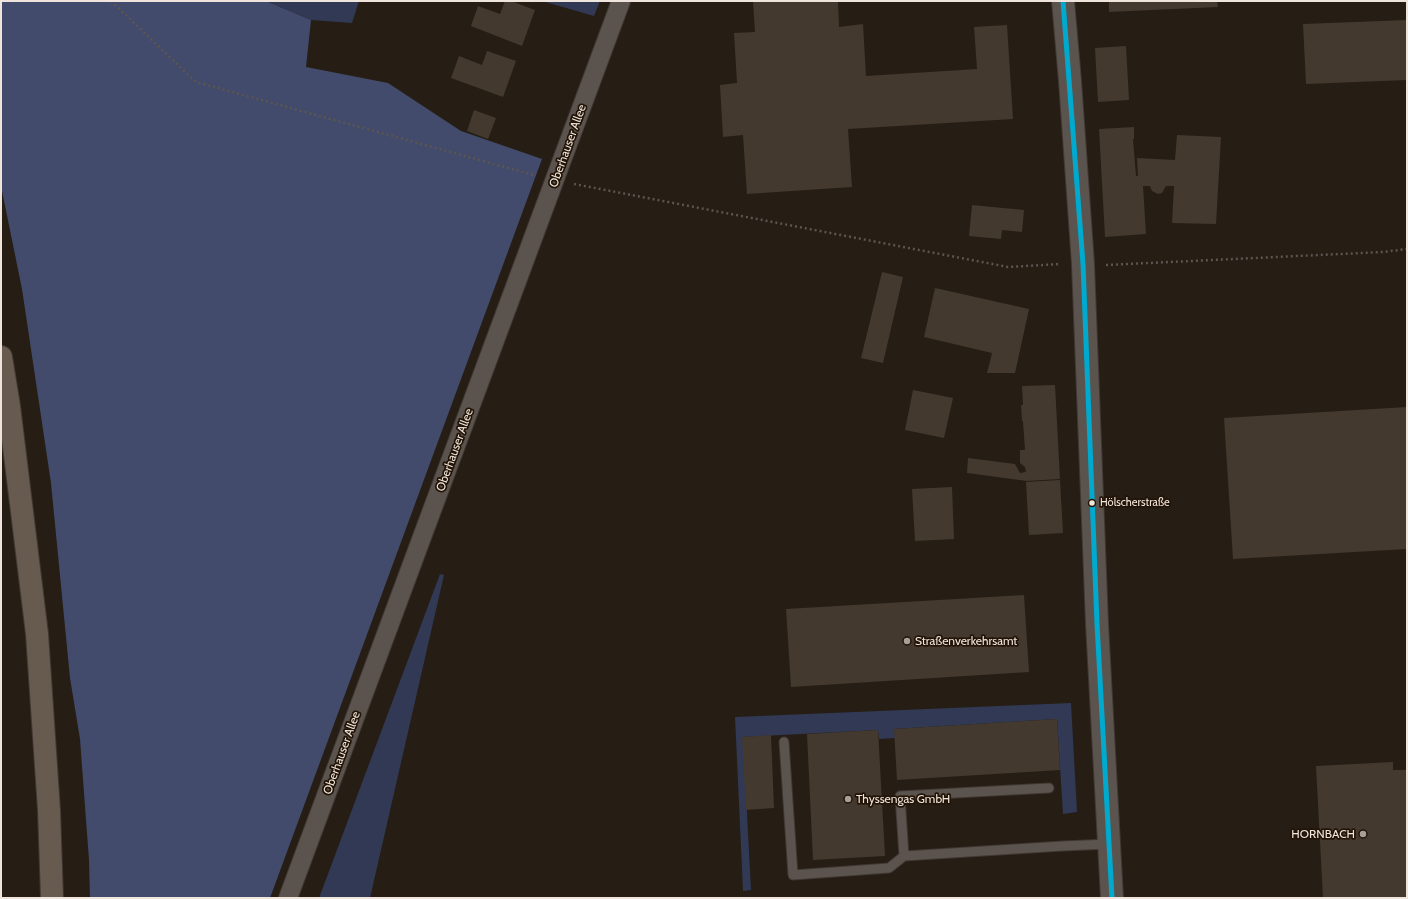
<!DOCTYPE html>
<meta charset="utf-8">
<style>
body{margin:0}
#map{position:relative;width:1408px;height:899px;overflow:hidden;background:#261d15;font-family:Cabin,sans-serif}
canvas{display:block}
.frame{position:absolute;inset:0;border:2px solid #f0e5dc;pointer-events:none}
</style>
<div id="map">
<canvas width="1408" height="899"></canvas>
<div class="frame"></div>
</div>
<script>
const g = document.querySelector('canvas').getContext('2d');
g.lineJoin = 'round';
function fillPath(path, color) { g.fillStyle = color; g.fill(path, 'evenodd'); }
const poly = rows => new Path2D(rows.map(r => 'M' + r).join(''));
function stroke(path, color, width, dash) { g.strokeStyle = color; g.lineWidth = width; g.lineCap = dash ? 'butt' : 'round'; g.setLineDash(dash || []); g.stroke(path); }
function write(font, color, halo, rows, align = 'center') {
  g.font = font + ' Cabin,sans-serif'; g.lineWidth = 3.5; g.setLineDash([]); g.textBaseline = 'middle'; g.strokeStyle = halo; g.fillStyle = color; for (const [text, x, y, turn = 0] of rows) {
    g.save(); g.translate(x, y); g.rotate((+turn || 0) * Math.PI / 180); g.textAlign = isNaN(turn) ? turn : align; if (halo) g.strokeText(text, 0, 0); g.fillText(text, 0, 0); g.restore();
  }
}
const green = poly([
 [266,1,359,1,352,23,311,20],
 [542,1,600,1,594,16],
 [440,574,444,575,370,898,319,898],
 [1071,703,1077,812,1063,814,1057,719,894,729,895,738,879,739,878,730,743,737,751,890,743,891,735,717]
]);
const forest = poly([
 [1,1,266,1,311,20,306,67,388,83,461,131,542,159,270,898,90,898,89,860,80,739,70,678,51,483,22,289,1,186]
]);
const building = poly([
 [505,1,511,1,535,10,522,46,471,26,478,6,500,14],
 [753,1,838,1,839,27,863,24,866,76,977,69,974,27,1007,25,1013,119,848,129,852,187,747,194,743,135,723,137,720,85,737,83,734,33,755,32],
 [1109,1,1217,1,1218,7,1109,12],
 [1407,20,1407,80,1306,84,1303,24],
 [1126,46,1129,100,1098,102,1095,48],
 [487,51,516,61,503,97,451,78,459,56,482,65],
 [474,110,496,118,488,139,467,131],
 [1134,127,1134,139,1133,139,1136,176,1138,176,1137,158,1175,160,1177,135,1221,137,1216,224,1172,223,1174,186,1166,186,1162,193,1158,194,1152,191,1150,186,1143,186,1146,234,1105,237,1099,129],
 [972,205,1024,210,1022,232,1002,230,1001,239,969,236],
 [882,272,903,277,883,363,861,358],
 [935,288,1029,309,1015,373,987,373,992,353,924,337],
 [1055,385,1060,479,1027,481,967,473,968,458,1015,464,1020,473,1026,472,1025,467,1020,463,1020,450,1025,450,1023,421,1022,421,1021,405,1023,405,1022,386],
 [913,390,953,398,944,438,905,430],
 [1407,407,1407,549,1233,559,1224,418],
 [1060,480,1063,533,1029,535,1026,482],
 [952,487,954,539,915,541,912,489],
 [1024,595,1029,672,791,687,786,609],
 [1057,719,1060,770,897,780,894,729],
 [878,730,885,856,813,860,807,734],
 [771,735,774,808,746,810,742,737],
 [1393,762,1393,770,1407,770,1407,898,1323,898,1316,766]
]);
const path = poly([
 [111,1,196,82,534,175],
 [574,184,1008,267,1061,264],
 [1106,265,1383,252,1407,249]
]);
const lane = poly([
 [784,742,793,875,889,868,904,856,1063,846,1109,844],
 [904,856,900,796,1049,788]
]);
const street = poly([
 [288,898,621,1]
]);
const secondary = poly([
 [1063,1,1070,81,1083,264,1097,624,1112,898]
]);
const highway = poly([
 [1,357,9,406,37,634,49,810,52,898]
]);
const bus1 = poly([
 [1063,1,1083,264,1097,624,1112,898]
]);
const markers = [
 [1092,503,3.5,"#f0e5dc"],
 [907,641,4,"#a99f96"],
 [848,799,4,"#a99f96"],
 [1363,834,4,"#a99f96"]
];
const busNames = [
 ["Hölscherstraße",1100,503]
];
const streetNames = [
 ["Oberhauser Allee",568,146,-70],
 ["Oberhauser Allee",455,450,-70],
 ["Oberhauser Allee",342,753,-70]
];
const poiNames = [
 ["Straßenverkehrsamt",915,641],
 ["Thyssengas GmbH",856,799],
 ["HORNBACH",1355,834,"right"]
];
fillPath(green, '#313954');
fillPath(forest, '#424b6c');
fillPath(building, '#44392f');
stroke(lane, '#403832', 11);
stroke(street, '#403832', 20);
stroke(secondary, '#403832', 24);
stroke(highway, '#403832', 24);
stroke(path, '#5c5550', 2.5, [2, 3]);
stroke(lane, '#5b544e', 9);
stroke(street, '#5b544e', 18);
stroke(secondary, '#5b544e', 22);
stroke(highway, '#675b4f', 22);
stroke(bus1, '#00a9ce', 5);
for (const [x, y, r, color] of markers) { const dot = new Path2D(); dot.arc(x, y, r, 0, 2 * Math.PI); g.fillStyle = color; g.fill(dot); stroke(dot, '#221406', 1.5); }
write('11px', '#f0e5dc', '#221406', busNames, 'left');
write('12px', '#f0e5dc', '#221406', streetNames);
write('12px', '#f0e5dc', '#221406', poiNames, 'left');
</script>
